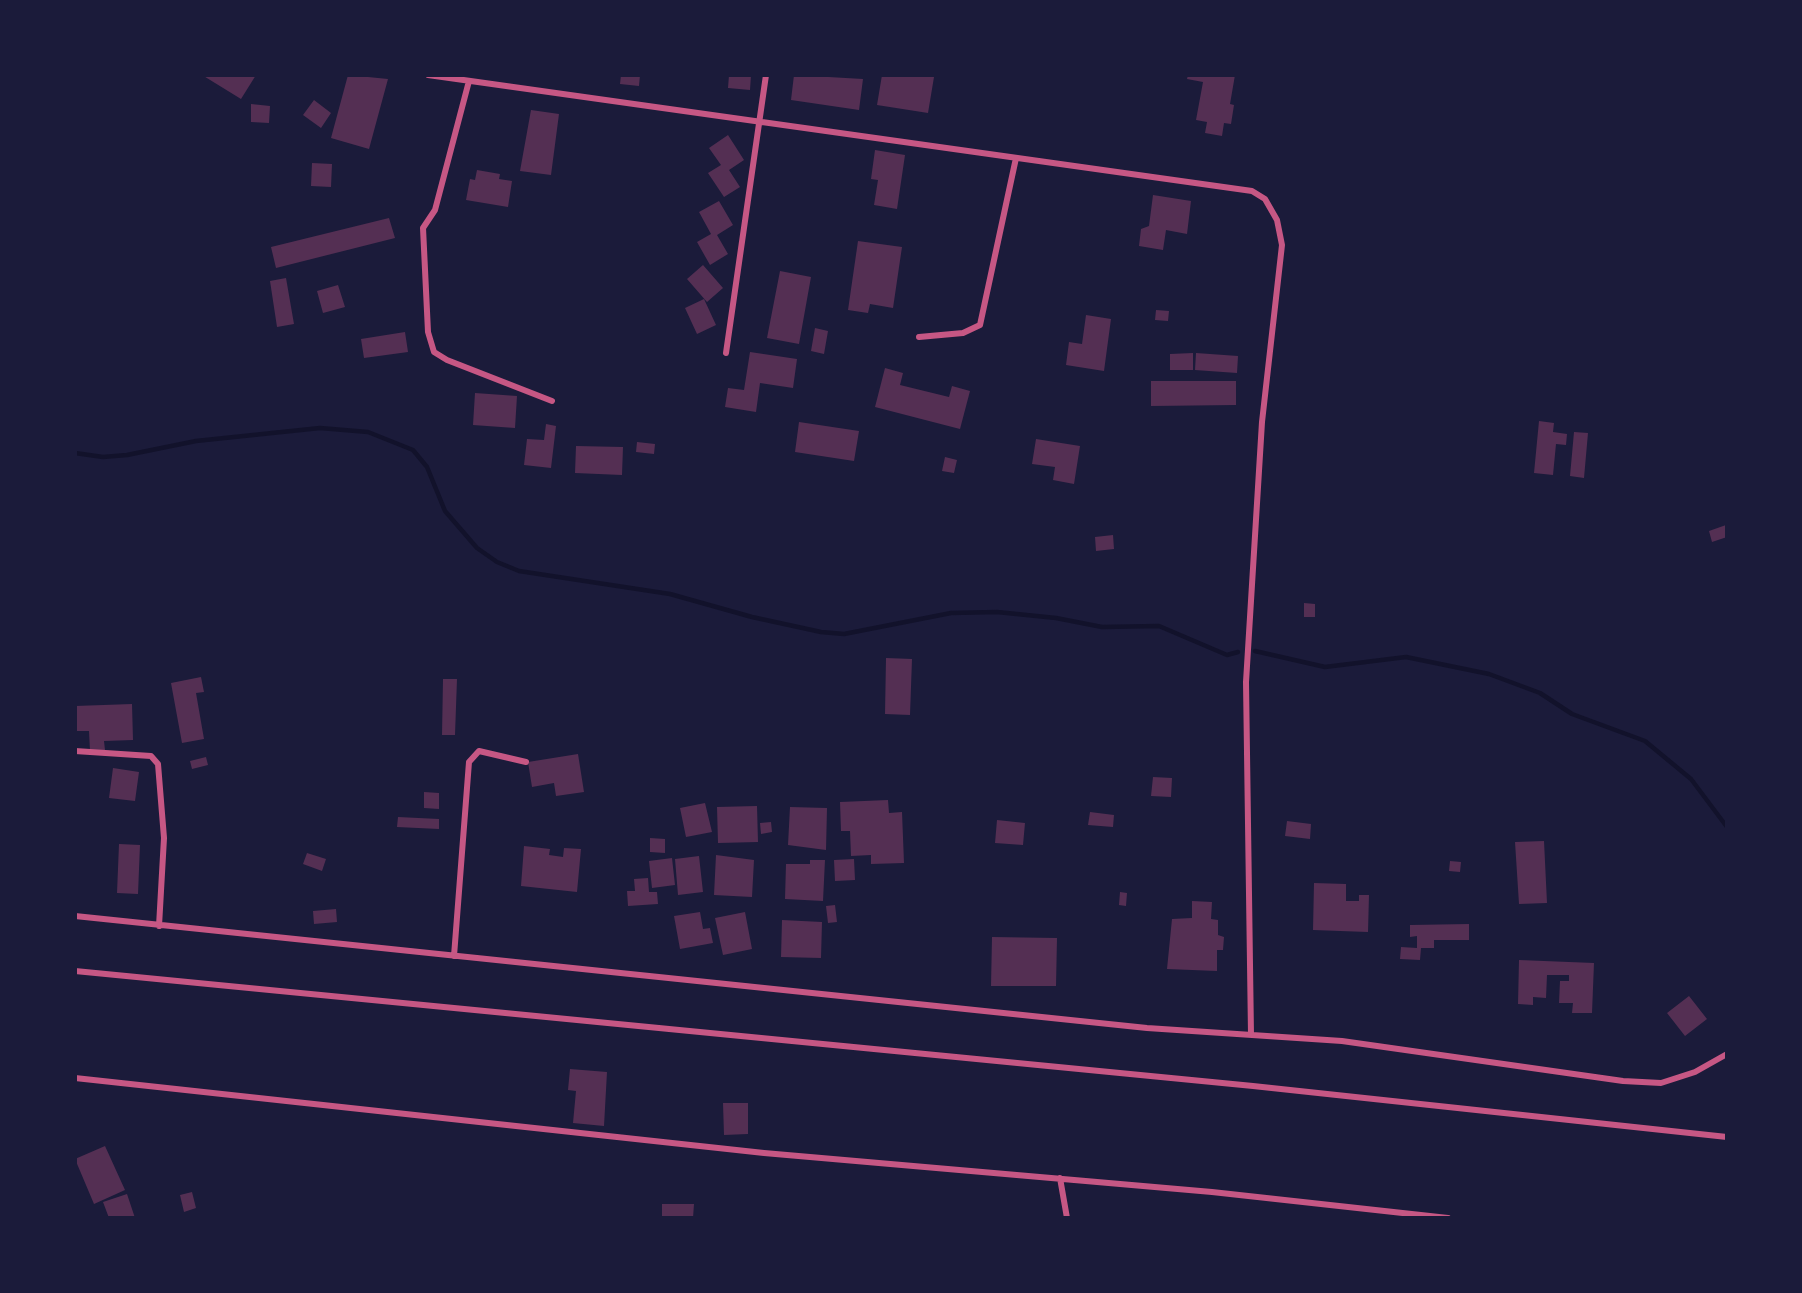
<!DOCTYPE html>
<style>
body{margin:0}
#map{position:relative;width:1802px;height:1293px;overflow:hidden;background:#1b1b3a;font-family:"Titillium Web",sans-serif}
canvas{display:block}
.frame{position:absolute;inset:0;border:77px solid #1b1b3a;pointer-events:none}
</style>
<div id="map">
<canvas width="1802" height="1293"></canvas>
<div class="frame"></div>
</div>
<script>
const g = document.querySelector('canvas').getContext('2d');
g.lineJoin = 'round';
const poly = rows => new Path2D(rows.map(r => 'M' + r).join(''));
function stroke(path, color, width, dash) { g.strokeStyle = color; g.lineWidth = width; g.lineCap = dash ? 'butt' : 'round'; g.setLineDash(dash || []); g.stroke(path); }
function fillPath(path, color) { g.fillStyle = color; g.fill(path, 'evenodd'); }
const stream = poly([
 [75,453,103,457,127,455,196,441,320,428,368,432,413,450,427,467,445,511,477,548,497,562,519,571,670,594,752,617,821,632,844,634,951,613,997,612,1056,618,1102,627,1159,626,1227,655,1238,652],
 [1255,651,1325,667,1406,657,1489,674,1540,693,1572,714,1645,741,1691,779,1727,827]
]);
const building = poly([
 [202,75,256,75,241,99],
 [348,75,388,79,369,149,331,138],
 [621,75,640,75,639,86,620,84],
 [729,75,751,75,750,90,728,88],
 [794,75,863,79,859,110,791,100],
 [882,75,934,77,928,113,877,105],
 [1188,75,1235,75,1230,104,1234,105,1231,124,1224,123,1222,136,1205,133,1207,122,1196,120,1203,82,1187,79],
 [314,100,331,113,321,128,303,115],
 [251,104,270,106,269,123,251,122],
 [531,110,559,114,551,175,520,171],
 [728,135,744,160,729,170,740,187,724,197,708,173,721,165,709,148],
 [875,150,905,155,897,209,874,205,878,180,871,179],
 [312,163,332,164,331,187,311,186],
 [477,170,500,174,499,179,512,181,508,207,466,200,470,179,475,180],
 [1153,195,1191,201,1187,234,1166,230,1163,250,1139,246,1141,229,1149,226],
 [719,201,733,225,717,235,728,254,710,265,697,242,711,234,699,212],
 [389,218,395,238,276,268,271,247],
 [858,241,902,247,893,308,870,304,868,313,848,310],
 [703,265,723,288,707,302,687,279],
 [780,271,811,277,799,344,767,338],
 [286,278,294,324,277,327,270,281],
 [338,285,345,307,323,313,317,291],
 [704,299,716,325,697,334,685,308],
 [1156,310,1169,311,1168,321,1155,320],
 [1086,315,1111,319,1104,371,1066,365,1069,342,1082,344],
 [815,328,828,331,824,354,811,351],
 [405,332,408,352,364,358,361,339],
 [750,352,797,359,793,388,760,383,756,412,725,407,728,388,744,390],
 [1193,353,1193,370,1170,370,1170,354],
 [1196,353,1238,356,1237,373,1195,370],
 [885,368,903,373,900,385,949,397,952,386,970,391,960,429,875,407],
 [1151,381,1236,381,1236,405,1151,406],
 [475,393,517,396,515,428,473,425],
 [1539,421,1554,423,1553,432,1567,434,1566,445,1556,444,1553,475,1534,473],
 [799,422,859,431,854,461,795,452],
 [546,424,556,426,551,468,524,465,527,439,544,440],
 [1574,432,1588,433,1584,478,1570,476],
 [1036,439,1080,446,1074,484,1053,480,1055,467,1032,464],
 [637,442,655,444,654,454,636,452],
 [576,446,623,447,622,475,575,473],
 [945,457,957,460,954,473,942,471],
 [1726,525,1727,537,1712,542,1709,531],
 [1113,535,1114,549,1096,551,1095,537],
 [1304,603,1315,604,1315,617,1304,617],
 [886,658,912,659,910,715,885,714],
 [201,677,204,692,196,693,204,739,182,743,171,683],
 [443,679,457,679,455,735,442,735],
 [132,704,133,740,104,741,105,750,90,751,89,731,75,731,75,706],
 [578,754,584,792,556,796,554,783,532,787,528,762],
 [206,757,208,765,192,769,190,761],
 [113,768,139,772,135,801,109,798],
 [1153,777,1172,778,1171,797,1151,796],
 [424,792,439,793,439,809,424,808],
 [888,800,889,813,902,812,904,863,871,864,871,855,851,856,850,831,841,831,840,802],
 [705,803,712,832,686,837,680,808],
 [757,806,758,842,718,843,717,807],
 [790,807,827,808,826,850,788,845],
 [1090,812,1114,815,1113,827,1088,825],
 [398,817,439,819,439,829,397,827],
 [997,820,1025,823,1023,845,995,843],
 [1287,821,1311,824,1310,839,1285,836],
 [771,822,772,832,761,834,760,823],
 [650,838,665,839,665,853,650,852],
 [1544,841,1547,903,1519,904,1515,842],
 [119,844,140,845,138,894,117,893],
 [524,846,550,849,549,855,563,857,564,848,581,849,577,892,521,886],
 [307,853,326,859,322,871,303,864],
 [716,855,754,860,752,897,714,895],
 [699,856,703,892,678,895,675,859],
 [672,858,675,885,652,888,649,861],
 [854,859,855,880,835,881,834,860],
 [810,860,825,860,823,901,785,899,786,864,810,864],
 [1450,861,1461,862,1460,872,1449,871],
 [648,878,649,892,657,892,658,904,628,906,627,891,635,891,634,879],
 [1314,883,1346,884,1346,901,1359,901,1359,895,1369,895,1368,932,1313,930],
 [1120,892,1127,893,1126,906,1119,905],
 [1192,901,1212,902,1211,919,1218,920,1218,935,1224,937,1223,950,1217,950,1217,971,1167,969,1172,919,1192,918],
 [835,905,837,922,828,923,826,906],
 [336,909,337,922,314,924,313,911],
 [700,912,703,929,710,928,713,943,680,949,674,916],
 [745,912,752,949,723,955,715,918],
 [782,920,822,922,821,958,781,957],
 [1469,924,1469,940,1434,940,1434,948,1421,948,1420,960,1400,959,1401,947,1417,948,1417,936,1410,937,1410,925],
 [992,937,1057,938,1056,986,991,986],
 [1519,960,1594,963,1592,1013,1572,1013,1573,1003,1559,1003,1560,981,1569,981,1569,975,1547,975,1546,998,1533,997,1533,1005,1518,1004],
 [1689,996,1707,1019,1685,1036,1667,1013],
 [570,1069,607,1072,604,1126,573,1123,576,1091,568,1090],
 [723,1103,748,1103,748,1134,724,1135],
 [105,1146,125,1190,94,1204,75,1159],
 [192,1192,196,1208,184,1212,180,1195],
 [127,1194,135,1218,109,1218,103,1202],
 [662,1204,694,1204,693,1218,662,1218]
]);
const minor = poly([
 [428,75,1252,191,1265,199,1277,220,1282,245,1262,422,1246,682,1251,1035],
 [469,81,435,210,423,228,428,332,434,352,447,360,552,401],
 [919,337,963,333,980,325,1016,158],
 [726,353,766,75],
 [75,751,151,756,158,764,164,838,159,926],
 [75,916,1147,1028,1342,1041,1623,1081,1661,1083,1695,1072,1727,1054],
 [454,956,469,762,479,751,526,762],
 [75,971,1253,1086,1727,1137],
 [75,1078,764,1153,1212,1192,1448,1218],
 [1060,1178,1067,1218]
]);
stroke(stream, '#12122b', 4.5);
fillPath(building, '#542f53');
stroke(minor, '#c65784', 6);
</script>
